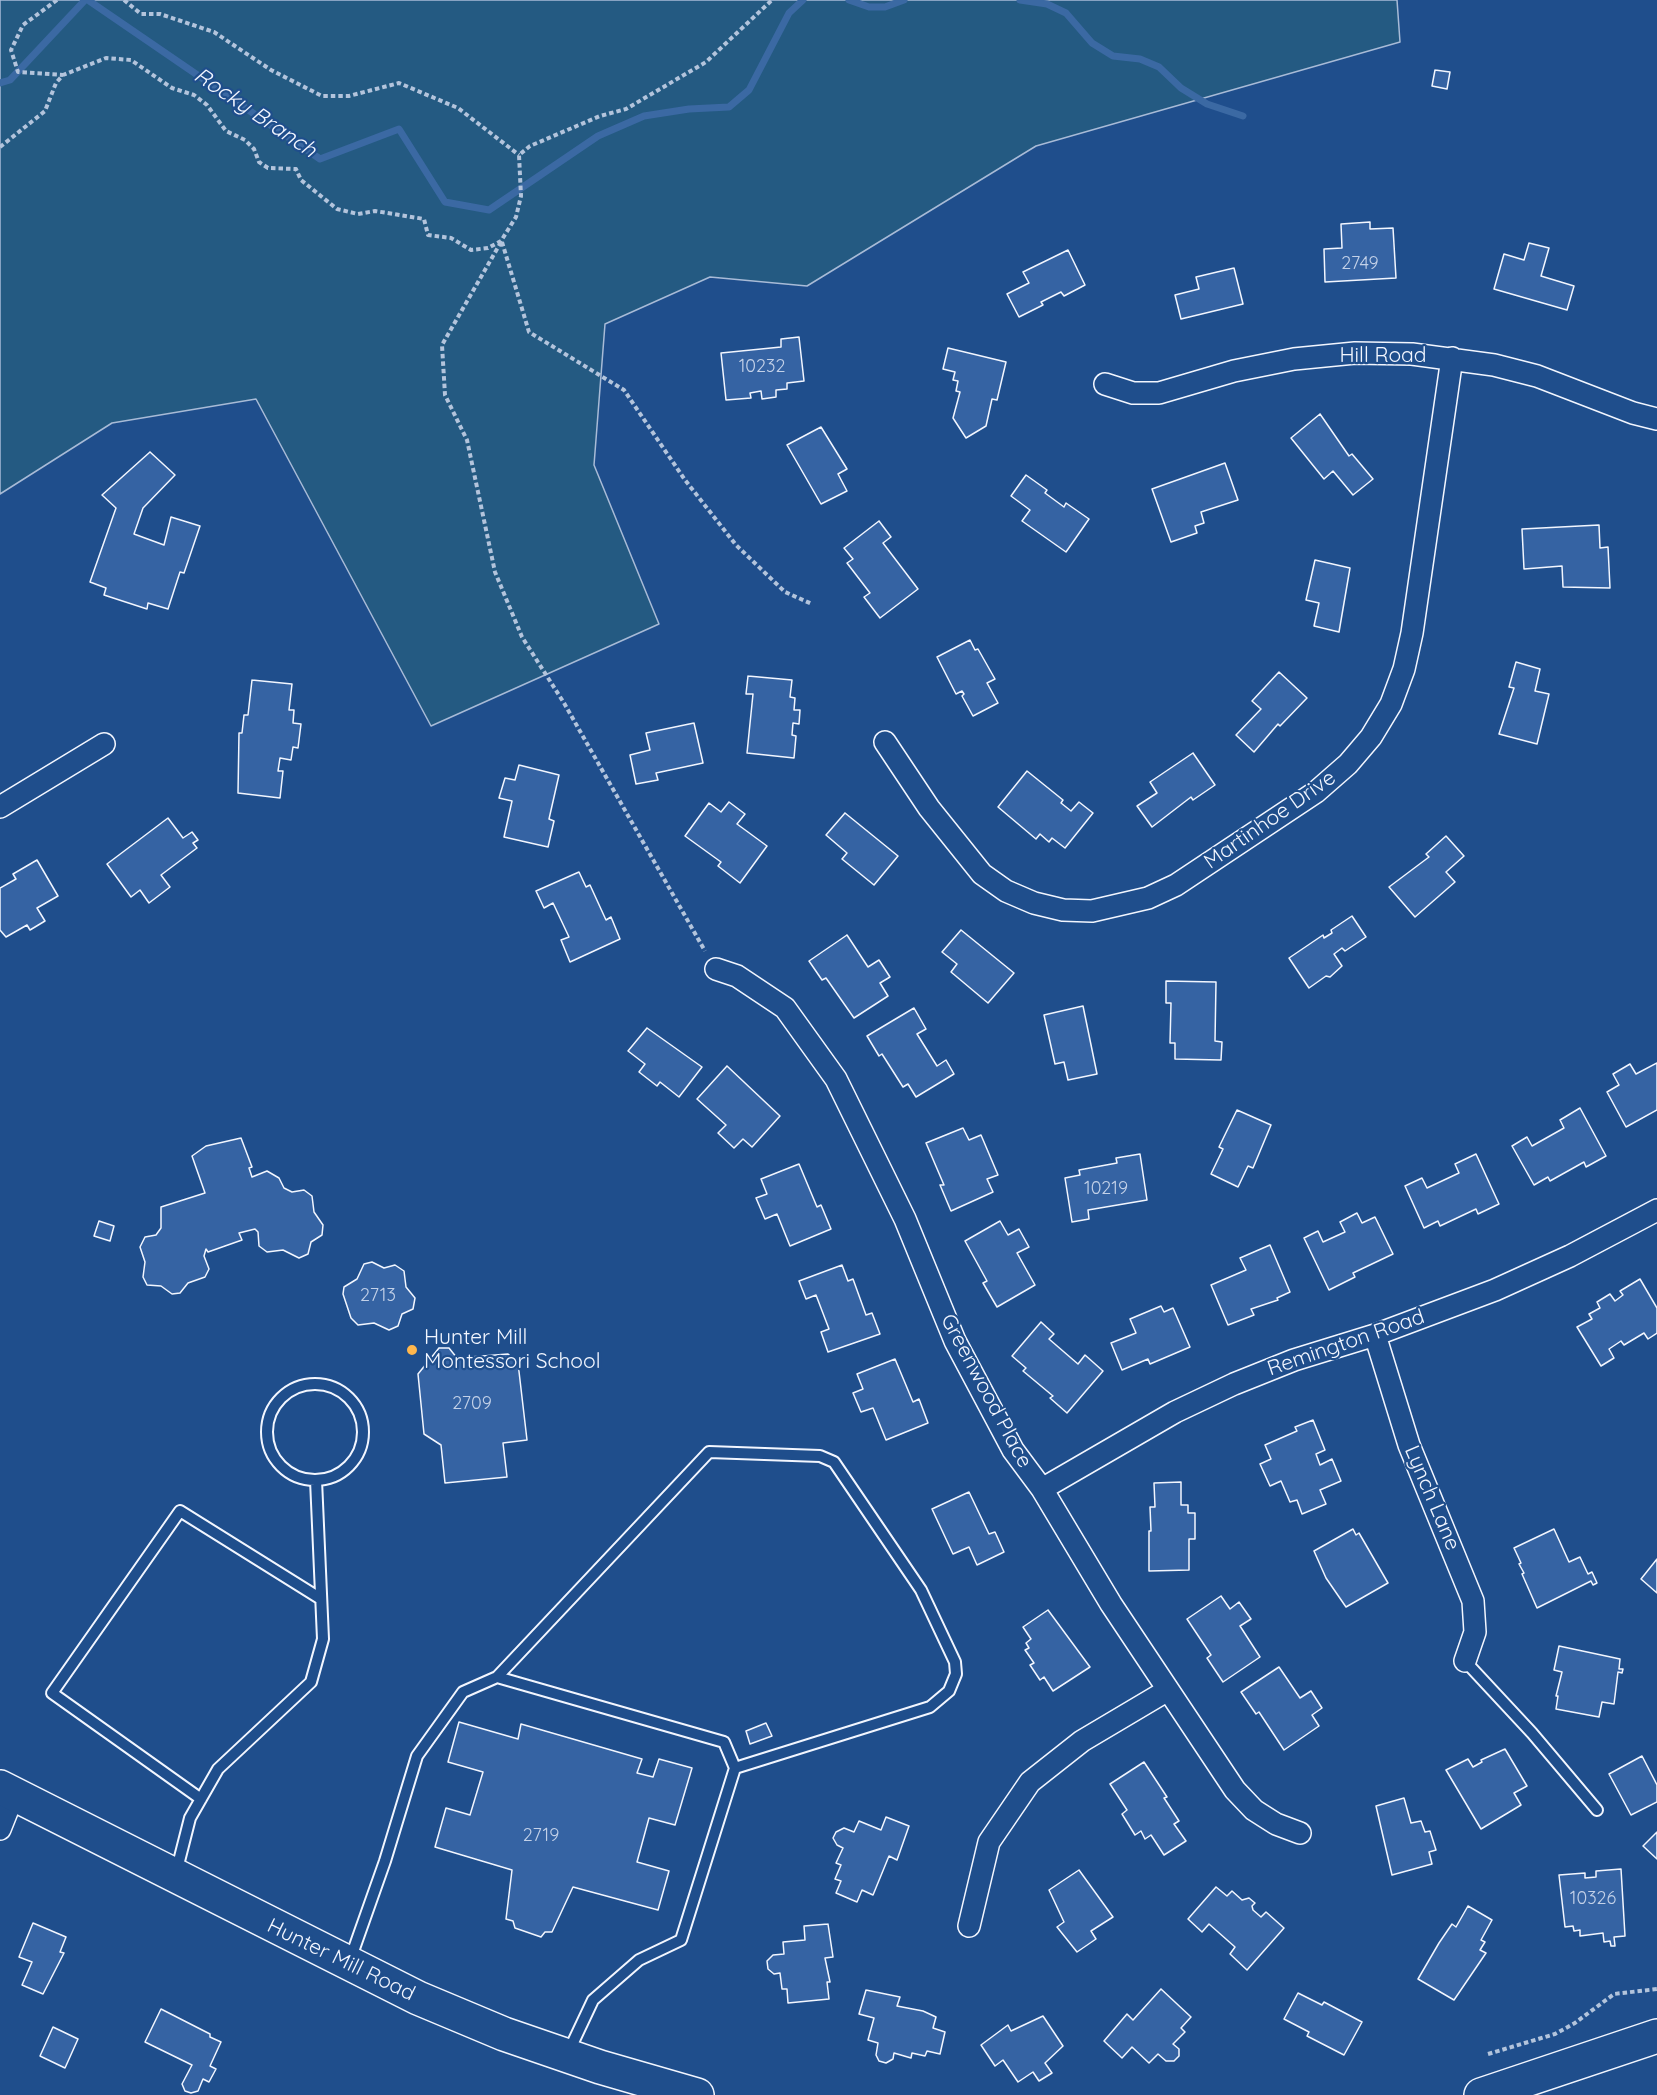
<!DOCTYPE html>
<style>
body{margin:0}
canvas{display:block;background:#1f4e8c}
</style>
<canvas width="1657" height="2095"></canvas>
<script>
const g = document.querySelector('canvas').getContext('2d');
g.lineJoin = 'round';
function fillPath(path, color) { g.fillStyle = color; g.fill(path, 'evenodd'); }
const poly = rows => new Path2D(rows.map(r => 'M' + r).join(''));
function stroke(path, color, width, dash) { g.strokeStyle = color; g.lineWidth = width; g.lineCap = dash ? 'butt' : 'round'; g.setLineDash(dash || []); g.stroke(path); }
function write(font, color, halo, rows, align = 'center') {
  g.font = font + ' Quicksand,sans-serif'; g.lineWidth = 4.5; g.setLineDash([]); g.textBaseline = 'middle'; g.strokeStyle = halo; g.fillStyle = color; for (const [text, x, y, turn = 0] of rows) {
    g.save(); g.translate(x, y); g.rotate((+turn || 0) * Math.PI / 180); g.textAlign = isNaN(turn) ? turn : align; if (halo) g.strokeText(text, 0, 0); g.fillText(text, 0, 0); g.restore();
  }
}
const green = poly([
 [0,0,1397,0,1400,42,1036,146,807,286,710,277,605,324,594,465,659,624,431,726,256,399,112,423,0,494,0,0]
]);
const stream = poly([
 [88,0,320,159,399,129,445,202,489,210,598,136,644,116,689,109,729,107,749,90,789,13,803,0],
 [849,0,869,7,885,7,904,0],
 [1020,0,1047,4,1066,13,1092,43,1113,56,1140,59,1159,67,1181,88,1207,104,1243,116],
 [0,83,10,80,85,0]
]);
const building = poly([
 [1435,70,1450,72,1447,89,1432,86,1435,70],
 [1370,222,1370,229,1393,228,1396,278,1325,282,1324,249,1342,248,1341,224,1370,222],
 [1529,243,1549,248,1541,276,1574,286,1567,310,1494,289,1504,254,1524,260,1529,243],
 [1068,250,1085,285,1064,296,1061,292,1041,302,1043,305,1019,317,1007,294,1029,283,1023,272,1068,250],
 [1234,268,1243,304,1181,319,1175,295,1199,289,1196,277,1234,268],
 [799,337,804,381,787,383,787,389,776,390,776,397,762,399,761,391,750,393,751,398,726,400,721,353,781,347,781,339,799,337],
 [948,348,1006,362,997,400,992,399,986,426,966,438,953,418,960,392,956,391,958,381,953,380,955,372,943,369,948,348],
 [1320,414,1349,456,1352,454,1373,479,1353,495,1333,471,1324,479,1291,438,1320,414],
 [821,427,847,469,838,474,847,491,821,504,787,445,821,427],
 [150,452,175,475,143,508,134,534,164,545,171,517,200,526,184,573,180,572,168,609,148,603,147,609,104,595,106,588,90,582,116,508,102,495,150,452],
 [1225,463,1238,500,1201,512,1204,523,1195,526,1197,533,1171,542,1152,489,1225,463],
 [1026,475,1047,490,1045,493,1064,507,1066,503,1089,519,1066,552,1022,521,1030,510,1011,496,1026,475],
 [879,521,891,537,883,543,918,589,880,618,864,597,870,593,847,563,853,559,844,548,879,521],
 [1599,525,1600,548,1608,547,1610,588,1563,587,1562,566,1524,569,1522,529,1599,525],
 [1315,560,1350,568,1339,632,1314,626,1319,603,1306,600,1315,560],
 [970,640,975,650,978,649,995,679,987,683,998,703,973,716,962,696,964,694,962,691,956,694,937,657,970,640],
 [1516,662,1540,669,1535,691,1549,694,1537,744,1499,734,1514,688,1509,687,1516,662],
 [1279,672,1307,698,1280,726,1278,724,1254,752,1236,735,1261,709,1252,701,1279,672],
 [748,676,792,680,790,697,795,698,794,710,800,710,799,724,793,723,792,735,796,736,794,758,747,753,753,694,746,694,748,676],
 [252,680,292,684,289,710,294,710,293,723,301,724,298,748,293,747,291,760,280,758,278,771,283,771,280,798,238,793,239,733,242,733,244,715,248,715,252,680],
 [694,723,703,763,656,773,658,780,636,784,630,755,650,750,646,733,694,723],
 [1193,753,1215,785,1193,800,1191,797,1152,827,1137,806,1157,793,1150,782,1193,753],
 [519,765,559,775,549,819,554,821,548,847,504,837,512,801,499,798,505,778,515,780,519,765],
 [1027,771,1063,800,1061,803,1071,811,1079,802,1093,813,1065,848,1052,838,1049,842,1040,834,1036,839,998,807,1027,771],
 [729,802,745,814,737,824,767,846,740,883,718,866,721,862,685,836,709,803,721,812,729,802],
 [845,813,898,856,874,885,842,859,847,853,826,835,845,813],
 [168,818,183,838,192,832,198,840,193,843,197,848,161,875,170,887,149,903,140,890,131,897,107,864,168,818],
 [1446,836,1464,856,1446,872,1455,882,1415,917,1389,887,1429,857,1426,854,1446,836],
 [37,860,58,896,37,908,45,921,30,930,27,925,6,937,0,930,0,888,16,879,13,874,37,860],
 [579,872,586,887,590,885,606,920,611,917,620,939,570,962,561,940,569,937,553,903,544,908,536,891,579,872],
 [1352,916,1366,937,1345,951,1342,948,1334,954,1342,966,1330,977,1326,976,1309,988,1289,958,1323,935,1324,938,1332,933,1331,930,1352,916],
 [961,930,1014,973,988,1003,951,972,957,964,942,952,961,930],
 [847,935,868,967,879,960,890,977,880,983,888,996,854,1018,826,978,822,980,809,961,847,935],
 [1166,981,1216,982,1215,1041,1222,1042,1221,1060,1175,1059,1175,1043,1170,1043,1171,1003,1166,1003,1166,981],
 [1083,1006,1097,1074,1068,1080,1064,1062,1055,1064,1044,1015,1083,1006],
 [914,1008,926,1029,917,1034,937,1066,946,1060,954,1074,916,1097,908,1084,903,1087,882,1054,879,1056,867,1036,914,1008],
 [647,1028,702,1067,679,1097,660,1082,657,1086,639,1072,645,1064,628,1051,647,1028],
 [1657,1063,1657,1110,1626,1127,1607,1092,1619,1085,1613,1074,1630,1064,1636,1074,1657,1063],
 [727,1066,780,1116,752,1147,743,1139,734,1148,718,1133,726,1125,697,1099,727,1066],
 [1580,1108,1606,1156,1586,1167,1584,1162,1550,1181,1548,1177,1534,1185,1512,1146,1527,1137,1532,1146,1564,1128,1560,1120,1580,1108],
 [1237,1110,1271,1125,1253,1168,1248,1166,1238,1187,1211,1174,1223,1149,1219,1147,1237,1110],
 [963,1128,969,1140,981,1135,998,1175,987,1179,993,1192,951,1211,940,1185,944,1185,926,1143,963,1128],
 [241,1138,252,1167,249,1168,252,1177,267,1171,279,1178,284,1188,292,1192,304,1190,312,1196,314,1212,323,1225,322,1235,311,1242,308,1254,299,1258,283,1250,267,1252,259,1246,258,1232,255,1229,239,1233,242,1240,208,1252,206,1249,204,1256,209,1269,205,1277,188,1283,180,1293,172,1294,161,1286,147,1285,143,1277,145,1262,140,1247,145,1237,156,1235,161,1228,161,1207,205,1193,192,1156,206,1146,241,1138],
 [1140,1154,1147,1200,1088,1210,1089,1219,1072,1222,1065,1178,1080,1175,1079,1170,1117,1163,1116,1158,1140,1154],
 [1476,1154,1499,1204,1478,1214,1476,1209,1440,1226,1438,1221,1424,1228,1405,1186,1422,1178,1427,1188,1459,1173,1455,1164,1476,1154],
 [799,1164,817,1207,821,1205,831,1229,790,1246,777,1214,765,1219,756,1198,767,1194,761,1179,799,1164],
 [1357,1213,1362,1223,1375,1217,1393,1254,1353,1273,1355,1277,1329,1290,1304,1238,1318,1231,1323,1242,1345,1232,1340,1222,1357,1213],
 [99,1221,114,1226,110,1241,94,1236,99,1221],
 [1000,1221,1008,1235,1019,1229,1029,1247,1017,1253,1035,1285,997,1307,983,1283,987,1281,965,1241,1000,1221],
 [1270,1245,1290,1292,1277,1298,1278,1300,1251,1309,1254,1315,1228,1325,1211,1285,1246,1270,1240,1258,1270,1245],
 [372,1262,384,1268,395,1265,404,1271,406,1287,415,1298,413,1309,402,1314,398,1326,389,1330,374,1323,358,1325,351,1318,343,1294,344,1287,357,1279,364,1264,372,1262],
 [842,1265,848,1281,853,1279,866,1315,872,1313,880,1334,828,1352,821,1332,829,1329,816,1295,806,1299,799,1281,842,1265],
 [1640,1279,1657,1308,1657,1333,1648,1339,1644,1333,1624,1345,1621,1341,1609,1349,1614,1358,1601,1366,1577,1327,1592,1319,1589,1314,1600,1308,1597,1302,1610,1294,1615,1301,1623,1295,1620,1291,1640,1279],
 [1161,1306,1164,1312,1173,1308,1190,1347,1150,1364,1148,1359,1122,1370,1111,1343,1136,1333,1130,1319,1161,1306],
 [1041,1322,1054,1334,1049,1339,1078,1364,1085,1355,1103,1371,1067,1413,1050,1398,1053,1396,1023,1371,1026,1368,1012,1356,1041,1322],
 [439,1348,449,1348,457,1358,508,1354,518,1363,527,1440,503,1443,507,1477,445,1483,441,1445,424,1434,418,1374,439,1348],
 [895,1359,913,1402,919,1399,928,1423,886,1440,873,1408,861,1412,853,1393,863,1389,857,1374,895,1359],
 [1313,1420,1325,1450,1316,1454,1320,1465,1332,1459,1341,1481,1320,1490,1326,1504,1302,1514,1297,1500,1290,1502,1281,1481,1270,1486,1260,1464,1271,1459,1265,1445,1297,1431,1295,1427,1313,1420],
 [1181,1482,1181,1505,1188,1505,1188,1513,1195,1513,1195,1539,1189,1539,1189,1570,1149,1571,1149,1531,1151,1531,1150,1507,1155,1507,1154,1483,1181,1482],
 [969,1492,989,1534,995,1532,1004,1552,977,1565,969,1547,953,1554,932,1509,969,1492],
 [1353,1529,1356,1535,1359,1533,1388,1583,1346,1607,1326,1578,1314,1551,1353,1529],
 [1554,1529,1569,1562,1580,1557,1588,1574,1592,1572,1597,1583,1593,1585,1591,1581,1537,1608,1522,1574,1524,1573,1519,1564,1521,1563,1514,1548,1554,1529],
 [1657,1559,1657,1593,1641,1579,1657,1559],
 [1221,1596,1230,1609,1239,1602,1251,1619,1240,1626,1260,1657,1223,1682,1207,1658,1211,1655,1187,1619,1221,1596],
 [1048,1610,1090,1667,1053,1691,1044,1677,1040,1680,1030,1665,1034,1663,1025,1650,1029,1648,1026,1643,1031,1639,1023,1627,1048,1610],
 [1559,1646,1620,1659,1619,1669,1623,1669,1622,1673,1618,1672,1614,1704,1602,1702,1599,1717,1556,1709,1558,1696,1556,1696,1562,1672,1554,1670,1559,1646],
 [1279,1667,1300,1698,1311,1691,1322,1708,1312,1715,1319,1726,1284,1750,1259,1712,1256,1714,1241,1692,1279,1667],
 [459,1722,518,1739,521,1724,642,1759,637,1773,653,1777,659,1759,692,1768,675,1825,649,1818,637,1862,669,1871,658,1910,573,1887,552,1932,545,1932,541,1937,515,1928,513,1921,506,1919,512,1870,435,1847,446,1808,470,1815,483,1772,448,1762,459,1722],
 [766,1723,772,1736,750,1744,746,1731,766,1723],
 [1505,1749,1527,1786,1514,1793,1521,1805,1481,1829,1446,1770,1468,1759,1473,1767,1482,1762,1481,1760,1505,1749],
 [1642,1756,1657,1785,1657,1802,1631,1815,1609,1774,1642,1756],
 [1144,1762,1167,1797,1164,1798,1179,1821,1174,1824,1186,1841,1164,1855,1151,1835,1145,1839,1141,1831,1135,1835,1122,1814,1127,1810,1110,1784,1144,1762],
 [1404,1798,1411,1823,1421,1821,1425,1832,1430,1831,1436,1850,1429,1852,1432,1864,1392,1875,1376,1806,1404,1798],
 [886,1817,909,1826,897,1860,889,1856,873,1895,862,1890,857,1902,836,1893,841,1881,835,1879,841,1865,836,1863,843,1848,837,1845,833,1838,836,1832,844,1828,854,1832,859,1821,881,1830,886,1817],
 [1657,1832,1657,1859,1643,1846,1657,1832],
 [1621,1869,1625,1936,1614,1937,1615,1946,1611,1946,1610,1941,1604,1942,1603,1933,1580,1936,1580,1930,1574,1931,1573,1926,1565,1927,1559,1875,1585,1873,1585,1878,1596,1877,1596,1871,1621,1869],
 [1079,1870,1113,1917,1091,1931,1096,1939,1077,1952,1057,1927,1064,1922,1049,1890,1079,1870],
 [1216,1887,1227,1896,1232,1891,1242,1900,1249,1898,1255,1903,1252,1906,1253,1910,1261,1917,1266,1912,1284,1928,1247,1970,1230,1954,1235,1947,1209,1924,1202,1932,1188,1919,1216,1887],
 [1468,1906,1492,1920,1481,1940,1485,1942,1480,1950,1486,1953,1454,2000,1418,1979,1439,1943,1452,1924,1456,1927,1468,1906],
 [33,1923,66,1937,60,1952,64,1953,43,1994,22,1985,32,1962,19,1957,33,1923],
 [828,1924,833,1957,825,1958,830,1982,827,1982,829,1999,788,2003,787,1989,782,1989,780,1973,774,1974,768,1969,767,1961,773,1955,784,1954,783,1942,805,1940,804,1926,828,1924],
 [1161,1989,1191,2017,1181,2028,1185,2032,1173,2044,1179,2049,1179,2056,1174,2061,1166,2061,1158,2054,1149,2063,1132,2047,1122,2058,1104,2041,1127,2014,1133,2020,1161,1989],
 [866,1990,900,1997,897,2006,923,2011,936,2017,933,2028,945,2032,940,2054,927,2051,925,2056,912,2053,911,2058,894,2053,893,2059,886,2063,879,2061,876,2055,878,2043,868,2040,874,2018,859,2014,866,1990],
 [1298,1993,1322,2005,1324,2002,1362,2022,1344,2055,1307,2036,1309,2032,1284,2019,1298,1993],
 [161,2009,210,2034,210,2037,221,2042,210,2066,216,2069,209,2082,203,2079,198,2091,191,2093,185,2091,182,2084,192,2065,145,2042,161,2009],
 [1043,2016,1063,2046,1045,2063,1052,2073,1039,2081,1033,2072,1018,2082,1003,2060,995,2066,981,2045,1008,2025,1011,2031,1043,2016],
 [53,2027,78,2039,65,2068,40,2056,53,2027]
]);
const path = poly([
 [57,0,23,25,11,50,18,72,63,75],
 [124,0,141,14,160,14,214,32,271,70,322,96,349,96,399,83,458,108,519,155],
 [0,147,45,111,56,83,63,75,106,58,131,60,172,88,194,95,207,105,226,131,245,140,254,149,259,162,268,168,296,169,301,180,337,209,358,214,375,211,424,219,428,235,451,238,471,250,488,248,501,241,516,217,521,196,519,155,530,146,600,116,626,109,706,62,772,0],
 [501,242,442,345,445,395,467,440,495,572,522,637,564,703,705,951],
 [502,242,529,332,624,390,685,480,736,545,785,592,812,604],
 [1488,2054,1555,2034,1575,2023,1614,1994,1657,1989]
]);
const lane = poly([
 '267 1432a48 48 0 1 1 96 0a48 48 0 1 1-96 0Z',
 [1465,1661,1532,1733,1597,1810],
 [497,1677,709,1452,820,1456,834,1462,921,1590,955,1662,956,1674,949,1691,930,1707,735,1768],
 [201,1799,52,1693,180,1511,321,1599],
 [176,1873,190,1818,218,1769,311,1682,323,1639,316,1480],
 [350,1960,385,1861,417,1756,463,1692,497,1677,724,1742,735,1768,681,1940,639,1960,593,2000,568,2053]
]);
const street = poly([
 [1105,384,1133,393,1159,393,1234,371,1294,359,1355,353,1412,354,1494,365,1537,376,1633,413,1657,419],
 [885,742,929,808,982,874,1006,891,1034,903,1063,910,1092,911,1148,898,1176,885,1316,792,1348,764,1371,737,1391,704,1404,669,1412,633,1452,358],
 [0,807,104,744],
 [716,969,737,976,785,1008,836,1079,905,1219,955,1341,1013,1450,1042,1489,1111,1604,1235,1790,1254,1810,1276,1824,1300,1833],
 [1375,1335,1409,1445,1473,1601,1475,1632,1465,1661],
 [1042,1489,1175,1412,1234,1384,1294,1360,1375,1335,1495,1290,1570,1256,1657,1210],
 [0,1829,14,1794],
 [969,1926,989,1842,1030,1782,1082,1741,1168,1690]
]);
const primary = poly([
 [0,1787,418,1998,504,2034,600,2067,697,2095],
 [1481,2095,1657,2036]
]);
const markers = [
 [412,1350,6,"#ffb74d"]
];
const numberNames = [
 ["2749",1360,264],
 ["10232",762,367],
 ["10219",1106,1189],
 ["2713",378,1296],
 ["2709",472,1404],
 ["2719",541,1836],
 ["10326",1593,1899]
];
const streetNames = [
 ["Hill Road",1383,356],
 ["Martinhoe Drive",1270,820,-35],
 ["Remington Road",1346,1343,-19],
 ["Greenwood Place",986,1391,62],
 ["Lynch Lane",1432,1498,67],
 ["Hunter Mill Road",341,1960,26]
];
const poiNames = [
 ["Hunter Mill",424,1338],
 ["Montessori School",424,1362]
];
const waterNames = [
 ["Rocky Branch",255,113,34]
];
fillPath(green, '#245a82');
stroke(green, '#a8bbd7', 1.5);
stroke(stream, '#3b69a3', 7);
fillPath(building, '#3563a3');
stroke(building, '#f2f6ff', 1.5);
stroke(lane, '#f2f6ff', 14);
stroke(street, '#f2f6ff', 24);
stroke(primary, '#f2f6ff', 36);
stroke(path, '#b3c4dc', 4, [4.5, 3]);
stroke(lane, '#1f4e8c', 10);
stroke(street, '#1f4e8c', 21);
stroke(primary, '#1f4e8c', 33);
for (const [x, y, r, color] of markers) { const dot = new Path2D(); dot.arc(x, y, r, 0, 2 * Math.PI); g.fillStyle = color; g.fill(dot); stroke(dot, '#1f4e8c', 2); }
write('18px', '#c3d1e8', null, numberNames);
write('21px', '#f2f6ff', '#1f4e8c', streetNames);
write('21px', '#f2f6ff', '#1f4e8c', poiNames, 'left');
write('italic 22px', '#f2f6ff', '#1f4e8c', waterNames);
</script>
